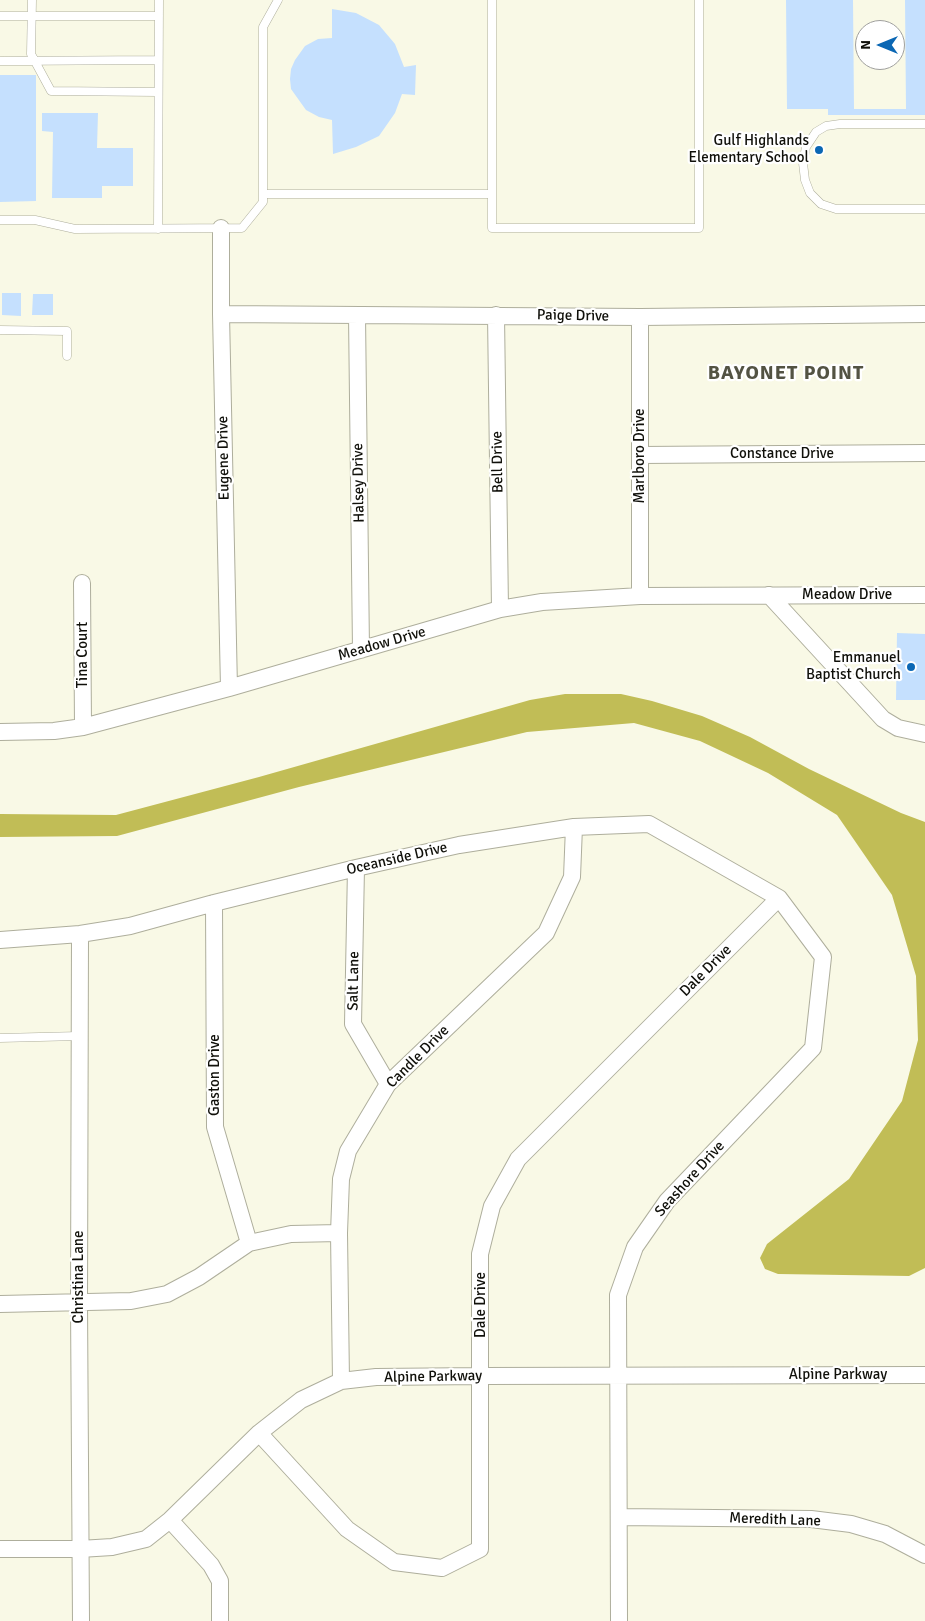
<!DOCTYPE html>
<style>
body{margin:0}
#map{position:relative;width:925px;height:1621px;overflow:hidden;background:#f9f9e6;font-family:Signika,sans-serif}
canvas{display:block}
.north{position:absolute;left:855px;top:20px;width:50px;height:50px;box-sizing:border-box;background:#fff;border:1px solid #9f9f9d;border-radius:50%;rotate:270deg;font-size:14px;font-weight:700;line-height:20px;text-align:center;color:#10100a}
.north::after{content:'';display:block;margin:auto;width:18px;height:22px;background:#0b67b4;clip-path:polygon(50% 0,100% 100%,50% 72%,0 100%)}
</style>
<div id="map">
<canvas width="925" height="1621"></canvas>
<div class="north">N</div>
</div>
<script>
const g = document.querySelector('canvas').getContext('2d');
g.lineJoin = 'round';
function fillPath(path, color) { g.fillStyle = color; g.fill(path, 'evenodd'); }
const poly = rows => new Path2D(rows.map(r => 'M' + r).join(''));
function stroke(path, color, width, dash) { g.strokeStyle = color; g.lineWidth = width; g.lineCap = dash ? 'butt' : 'round'; g.setLineDash(dash || []); g.stroke(path); }
function write(font, color, halo, rows, align = 'center') {
  g.font = font + ' Signika,sans-serif'; g.lineWidth = 4.5; g.setLineDash([]); g.textBaseline = 'middle'; g.strokeStyle = halo; g.fillStyle = color; for (const [text, x, y, turn = 0] of rows) {
    g.save(); g.translate(x, y); g.rotate((+turn || 0) * Math.PI / 180); g.textAlign = isNaN(turn) ? turn : align; if (halo) g.strokeText(text, 0, 0); g.fillText(text, 0, 0); g.restore();
  }
}
const water = poly([
 [565,694,621,694,652,701,702,716,750,737,809,769,901,813,925,822,925,1268,909,1276,778,1274,765,1269,760,1258,767,1244,849,1179,902,1101,918,1040,916,976,892,895,837,815,768,773,700,741,634,723,527,732,299,787,117,836,0,837,0,814,116,815,259,777,530,700]
]);
const building = poly([
 [786,0,853,0,854,109,906,109,905,0,925,0,925,115,828,115,828,109,787,109],
 [332,9,356,13,379,25,395,44,404,67,416,65,415,95,402,94,395,113,379,136,356,147,333,154,332,120,319,117,306,110,291,89,290,79,291,69,295,60,305,46,318,39,332,38],
 [0,75,36,75,36,201,0,202],
 [42,113,98,113,97,148,133,148,133,186,102,186,102,198,52,198,53,132,42,131],
 [2,293,21,293,21,316,2,315],
 [33,294,53,294,53,315,32,315],
 [897,633,925,634,925,700,896,700]
]);
const service = poly([
 [32,0,31,54,51,91,158,92],
 [0,16,159,16],
 [0,61,158,60],
 [925,124,840,124,826,126,816,132,806,147,803,163,805,180,810,193,821,204,836,209,925,209],
 [263,194,492,194,492,0],
 [492,194,492,228,699,228,699,0],
 [0,220,35,220,75,229,242,228,263,202,263,27,278,0],
 [158,229,159,0],
 [0,330,67,331,67,356],
 [0,1038,79,1036]
]);
const minor = poly([
 [221,228,221,314,229,688],
 [221,314,640,317,925,314],
 [357,315,361,650],
 [496,315,500,609],
 [640,317,640,596],
 [640,455,925,453],
 [82,583,83,727],
 [769,595,883,719,898,728,925,734],
 [0,732,54,731,83,727,229,688,500,609,542,602,640,596,925,595],
 [356,868,353,1024,388,1084],
 [214,903,215,1127,249,1243],
 [80,934,79,1303,81,1621],
 [0,940,80,934,130,926,214,903,356,868,459,845,574,827,649,824,779,898,823,957,813,1048,667,1201,635,1247,618,1295,619,1621],
 [0,1304,131,1301,167,1294,199,1277,249,1243,291,1234,339,1233],
 [341,1381,339,1233,341,1179,348,1151,388,1084,546,933,572,877,574,827],
 [259,1433,347,1529,394,1562,442,1568,480,1549,480,1254,492,1206,518,1159,779,898],
 [619,1517,811,1519,851,1524,885,1534,925,1555],
 [170,1520,211,1565,220,1581,220,1621],
 [0,1549,80,1549,112,1547,146,1539,170,1520,259,1433,301,1400,341,1381,376,1377,481,1376,925,1375]
]);
const markers = [
 [819,150,5,"#0b67b4"],
 [911,667,5,"#0b67b4"]
];
const poiNames = [
 ["Gulf Highlands",809,141],
 ["Elementary School",809,158],
 ["Emmanuel",901,658],
 ["Baptist Church",901,675]
];
const streetNames = [
 ["Paige Drive",573,316,1],
 ["Constance Drive",782,454],
 ["Marlboro Drive",640,456,-90],
 ["Eugene Drive",224,458,-91],
 ["Bell Drive",498,462,-91],
 ["Halsey Drive",359,483,-91],
 ["Meadow Drive",847,595],
 ["Meadow Drive",382,644,-16],
 ["Tina Court",83,655,-90],
 ["Oceanside Drive",397,859,-13],
 ["Dale Drive",706,971,-45],
 ["Salt Lane",354,981,-89],
 ["Candle Drive",418,1057,-45],
 ["Gaston Drive",215,1075,-90],
 ["Seashore Drive",690,1179,-48],
 ["Christina Lane",79,1277,-90],
 ["Dale Drive",481,1305,-90],
 ["Alpine Parkway",838,1375],
 ["Alpine Parkway",433,1377,-1],
 ["Meredith Lane",775,1520,2]
];
const districtNames = [
 ["BAYONET POINT",786,374]
];
fillPath(water, '#c1bd56');
fillPath(building, '#c5e0fe');
stroke(service, '#aeae9c', 9);
stroke(minor, '#aeae9c', 18);
stroke(service, '#fff', 8);
stroke(minor, '#fff', 16);
for (const [x, y, r, color] of markers) { const dot = new Path2D(); dot.arc(x, y, r, 0, 2 * Math.PI); g.fillStyle = color; g.fill(dot); stroke(dot, '#fff', 2); }
write('15px', '#10100a', '#fff', poiNames, 'right');
write('15px', '#10100a', '#fff', streetNames);
g.letterSpacing = '1px';
write('bold 20px', '#535343', '#fff', districtNames);
g.letterSpacing = '0px';
</script>
